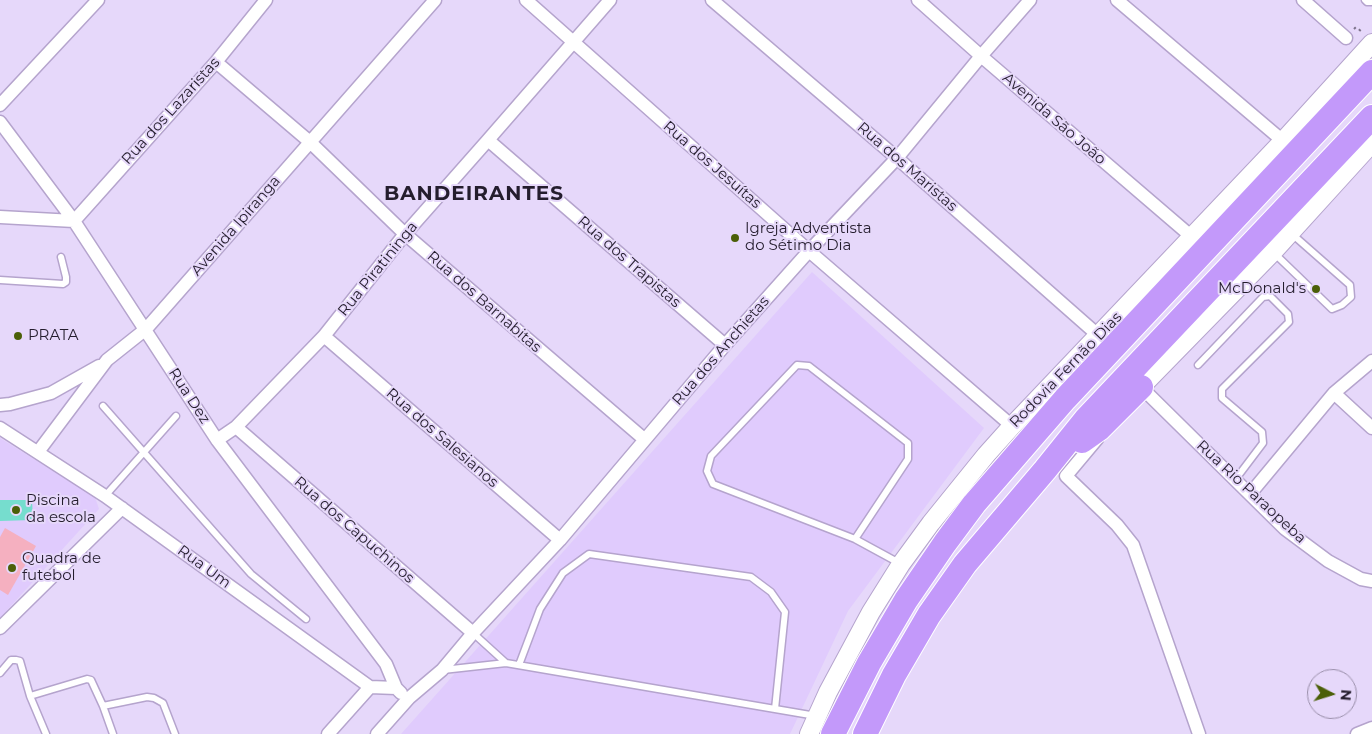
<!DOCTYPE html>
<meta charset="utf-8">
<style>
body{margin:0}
#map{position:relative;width:1372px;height:734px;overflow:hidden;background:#e6d8fa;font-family:Montserrat,sans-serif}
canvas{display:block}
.north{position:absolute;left:1307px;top:669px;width:50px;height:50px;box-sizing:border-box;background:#e6d8fa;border:1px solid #988da8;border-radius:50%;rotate:95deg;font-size:14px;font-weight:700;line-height:20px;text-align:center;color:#241d2d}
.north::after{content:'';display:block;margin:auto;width:18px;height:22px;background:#4b5f08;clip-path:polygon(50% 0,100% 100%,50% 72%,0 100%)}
</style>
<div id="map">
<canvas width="1372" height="734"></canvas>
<div class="north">N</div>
</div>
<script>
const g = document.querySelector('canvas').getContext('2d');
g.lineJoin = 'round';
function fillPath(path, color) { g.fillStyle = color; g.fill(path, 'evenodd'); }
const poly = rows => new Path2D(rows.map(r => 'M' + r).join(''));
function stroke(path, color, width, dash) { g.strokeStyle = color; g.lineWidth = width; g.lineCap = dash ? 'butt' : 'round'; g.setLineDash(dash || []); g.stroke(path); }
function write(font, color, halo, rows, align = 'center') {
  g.font = font + ' Montserrat,sans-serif'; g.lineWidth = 4; g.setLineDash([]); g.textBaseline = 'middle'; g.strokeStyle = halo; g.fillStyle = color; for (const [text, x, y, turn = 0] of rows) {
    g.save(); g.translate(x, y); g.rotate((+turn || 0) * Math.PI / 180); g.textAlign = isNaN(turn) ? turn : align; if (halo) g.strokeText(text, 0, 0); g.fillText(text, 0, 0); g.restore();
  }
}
const built = poly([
 [812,272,984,428,848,611,790,734,401,734],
 [0,438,95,497,99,509,0,618]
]);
const green = poly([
 [5,528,36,546,8,595,0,590,0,537]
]);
const water = poly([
 [0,500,32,500,33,520,0,521]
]);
const path = poly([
 [1354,29,1356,27,1362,32]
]);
const lane = poly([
 [1365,0,1367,2,1372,2],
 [1274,253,1332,309,1342,305,1351,297,1350,285,1292,234],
 [0,280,63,284,66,282,66,277,61,257],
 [1198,365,1263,297,1270,296,1288,314,1289,322,1222,389,1222,398,1262,432,1263,443,1235,480],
 [103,406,251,574,306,619],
 [105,496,176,416],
 [855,539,908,459,908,443,809,366,797,365,711,456,707,471,713,484,855,539,901,564],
 [473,633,506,663],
 [519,665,540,609,563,573,589,554,751,577,771,592,785,612,775,709],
 [443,670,506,663,816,716],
 [0,673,11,660,16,660,20,661,30,696,46,734],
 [30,696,87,679,91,680,103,706,113,734],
 [103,706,147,697,154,698,163,703,175,734]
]);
const street = poly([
 [526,0,809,251,1012,426],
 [712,0,897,158,1099,336],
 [918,0,981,56,1192,237],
 [1117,0,1283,141],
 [1303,0,1346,38],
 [216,62,310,142,405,234,644,439],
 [0,105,98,0],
 [0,122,74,221,217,440,386,664,396,688],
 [488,140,725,345],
 [0,217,74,221,216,62,266,0],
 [324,336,560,540],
 [1137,391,1141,387,1285,529,1328,561,1361,579,1372,581],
 [1334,393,1372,428],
 [0,405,10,404,51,393,99,366],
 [236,427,473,633],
 [0,428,105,496,370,687,396,688,401,693],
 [1097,439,1066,476,1117,525,1133,545,1199,734],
 [217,440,236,427,324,336,405,234,488,140,610,0],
 [38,452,107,360,146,329,435,0],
 [1250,494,1334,393,1372,361],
 [0,628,122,508],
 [328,734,370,687],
 [377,734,409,698,442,670,473,633,560,540,725,345,809,251,897,158,981,56,1030,0],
 [1357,734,1372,728]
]);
const secondary = poly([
 [1141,387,1273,252,1372,143],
 [809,734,828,692,871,612,901,564,931,523,986,455,1012,426,1283,141,1372,43]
]);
const highway = poly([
 [1082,441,1099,429,1141,387],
 [833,734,869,663,906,600,945,543,974,504,1065,399,1372,72],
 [865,734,894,675,929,615,965,564,1045,470,1086,419,1372,117]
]);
const markers = [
 [735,238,5,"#4b5f08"],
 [1316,289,5,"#4b5f08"],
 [18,336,5,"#4b5f08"],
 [16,510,5,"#4b5f08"],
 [12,568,5,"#4b5f08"]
];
const streetNames = [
 ["Rua dos Lazaristas",171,111,-48],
 ["Avenida São João",1054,119,41],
 ["Rua dos Jesuítas",712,165,41],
 ["Rua dos Maristas",907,167,41],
 ["Avenida Ipiranga",236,226,-49],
 ["Rua dos Trapistas",629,262,41],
 ["Rua Piratininga",378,269,-51],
 ["Rua dos Barnabitas",484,302,41],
 ["Rua dos Anchietas",721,351,-49],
 ["Rodovia Fernão Dias",1066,370,-46],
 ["Rua Dez",189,396,57],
 ["Rua dos Salesianos",442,438,41],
 ["Rua Rio Paraopeba",1251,492,43],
 ["Rua dos Capuchinos",354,530,41],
 ["Rua Um",204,567,36]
];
const poiNames = [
 ["Igreja Adventista",745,229],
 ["do Sétimo Dia",745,246],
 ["McDonald's",1306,289,"right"],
 ["PRATA",28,336],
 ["Piscina",26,501],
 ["da escola",26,518],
 ["Quadra de",22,559],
 ["futebol",22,576]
];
const districtNames = [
 ["BANDEIRANTES",474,194]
];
fillPath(built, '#e0cbfd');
fillPath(green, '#f5b0c0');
fillPath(water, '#76ddce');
stroke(lane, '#b5a4cd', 9);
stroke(street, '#b5a4cd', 15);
stroke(secondary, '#b5a4cd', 20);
stroke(highway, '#fff', 26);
stroke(path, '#7d738b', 2, [2.5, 4]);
stroke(lane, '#fff', 6);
stroke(street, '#fff', 12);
stroke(secondary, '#fff', 18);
stroke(highway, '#c399fa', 24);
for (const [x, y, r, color] of markers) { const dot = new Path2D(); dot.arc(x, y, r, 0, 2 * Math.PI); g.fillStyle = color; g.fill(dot); stroke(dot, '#e6d8fa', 2); }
write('15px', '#241d2d', '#e6d8fa', streetNames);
write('15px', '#241d2d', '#e6d8fa', poiNames, 'left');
g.letterSpacing = '1px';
write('bold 20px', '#241d2d', '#e6d8fa', districtNames);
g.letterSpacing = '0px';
</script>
